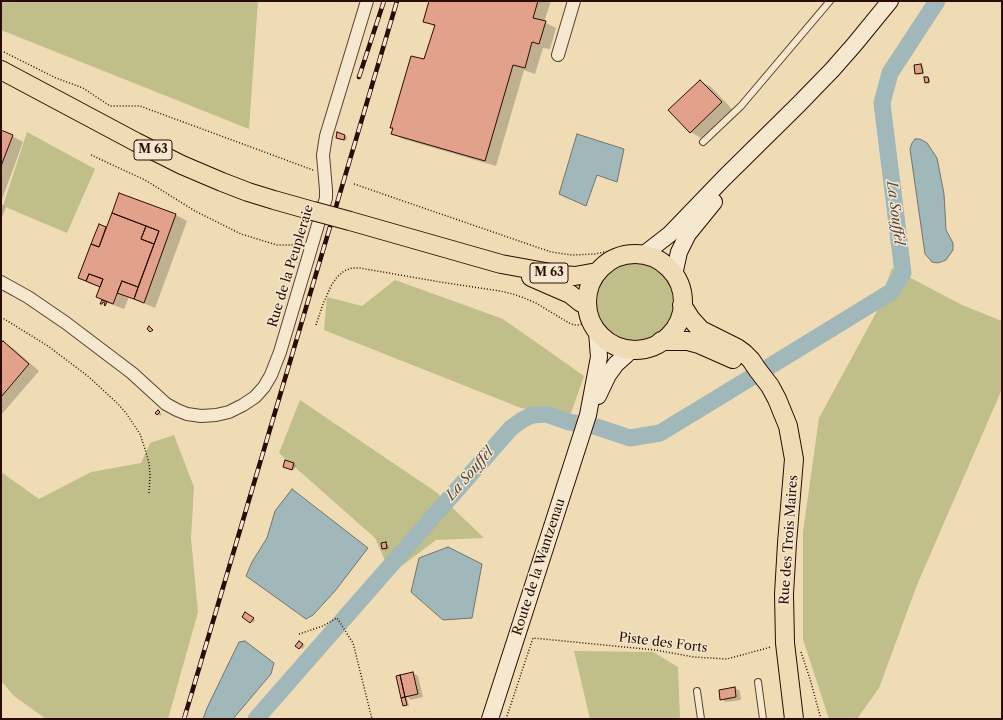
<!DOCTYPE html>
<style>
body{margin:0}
#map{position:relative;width:1003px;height:720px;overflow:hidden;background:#efdcb5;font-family:"Libre Caslon Text",serif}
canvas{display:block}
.frame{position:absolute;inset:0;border:2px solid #2c0b01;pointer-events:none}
</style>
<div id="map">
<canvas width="1003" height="720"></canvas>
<div class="frame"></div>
</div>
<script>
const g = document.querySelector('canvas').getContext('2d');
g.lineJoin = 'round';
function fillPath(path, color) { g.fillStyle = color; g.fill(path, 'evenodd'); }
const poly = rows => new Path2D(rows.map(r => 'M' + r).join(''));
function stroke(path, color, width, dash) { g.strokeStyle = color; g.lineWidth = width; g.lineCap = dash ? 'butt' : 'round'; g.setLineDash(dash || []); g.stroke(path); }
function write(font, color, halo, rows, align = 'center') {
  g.font = font + ' "Libre Caslon Text",serif'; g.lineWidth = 3; g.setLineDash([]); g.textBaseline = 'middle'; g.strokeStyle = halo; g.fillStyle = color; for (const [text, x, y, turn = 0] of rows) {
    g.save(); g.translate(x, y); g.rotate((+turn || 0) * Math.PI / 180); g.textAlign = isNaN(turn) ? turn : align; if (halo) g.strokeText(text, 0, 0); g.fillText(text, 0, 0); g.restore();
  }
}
const green = poly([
 [1,1,258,1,249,129,1,30],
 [27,132,95,169,67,233,3,206],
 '591 302a43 43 0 1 1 86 0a43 43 0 1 1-86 0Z',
 [892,268,962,305,1002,321,1002,389,917,585,879,688,857,719,829,719,803,639,803,532,819,418,876,313],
 [395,280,503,319,584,376,570,416,521,408,324,330,327,297,362,306],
 [300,400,436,492,484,538,436,540,391,574,375,538,279,453],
 [174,435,194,487,191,538,198,612,168,719,46,719,14,696,1,681,1,472,39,499,91,472,141,463,150,443],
 [574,651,653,652,678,667,680,719,590,719]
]);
const water = poly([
 [577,134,624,149,617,182,597,175,586,206,559,194,577,134],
 [915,139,920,139,927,143,937,158,944,194,946,230,953,243,953,250,946,260,938,263,932,262,925,254,910,149,912,143,915,139],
 [292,489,368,548,335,591,313,615,306,619,246,576,252,562,267,538,275,511,292,489],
 [448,547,482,564,472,618,443,620,411,592,419,558,448,547],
 [245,641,274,663,271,674,233,719,203,719,207,708,239,642,245,641]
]);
const shadow = poly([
 [430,1,551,1,544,22,556,28,550,49,543,48,535,74,524,70,496,166,403,139,392,133,394,129,391,127,425,61,435,27,424,21],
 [915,65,921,65,923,66,924,74,918,75,916,73],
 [927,78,930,79,930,83,928,84,925,82],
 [700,81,711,87,732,109,701,138,691,132],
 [1,131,12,136,23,142,1,202],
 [345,136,347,137,346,141,339,138],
 [120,194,176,215,187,221,155,308,129,297,124,309,108,303,97,297,101,287,90,284,79,278,99,225,107,228],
 [1,204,6,207,1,220],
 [3,342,14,349,39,371,1,415,1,345],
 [158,411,162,414,160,416,156,413],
 [294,464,296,465,294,470,284,467],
 [385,543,388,545,389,549,385,550,383,549],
 [245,613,255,620,253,623,251,622],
 [302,643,305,646,302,649,297,645],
 [413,673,418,676,423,697,411,700,407,697,409,706,406,706,404,705,397,677],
 [735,688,740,691,741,700,726,702,721,699]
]);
const river = poly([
 [767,368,891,292,903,273,882,103,890,73,937,1],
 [256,719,511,428,522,420,532,415,546,414,569,422,597,427,630,438,660,433,752,377]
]);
const building = poly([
 [429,1,538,1,533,18,546,21,539,44,532,42,525,68,513,65,485,161,391,134,393,128,390,128,411,56,424,59,435,25,423,22,429,1],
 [921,64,923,73,915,74,914,65,921,64],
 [924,77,928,77,929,82,925,83,924,77],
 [700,80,722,102,690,133,668,110,700,80],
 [1,130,13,135,1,166,1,130],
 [337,132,345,135,344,140,336,138,337,132],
 [119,193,176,214,144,303,134,299,159,231,112,213,119,193],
 [112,213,146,226,141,239,154,244,138,287,122,281,113,304,96,297,103,279,89,274,86,281,78,278,91,244,99,247,112,213],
 [99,224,106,227,99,247,91,244,99,224],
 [146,226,159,231,154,244,141,239,146,226],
 [89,274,103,279,100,287,86,281,89,274],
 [122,281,138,287,134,299,117,293,122,281],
 [102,300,107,302,105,306,104,305,105,303,103,302,102,304,100,304,102,300],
 [149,326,153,330,150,332,147,329,149,326],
 [3,341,29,364,1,397,1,343,3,341],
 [158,410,160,412,157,415,155,413,158,410],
 [285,460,294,463,292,470,283,467,285,460],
 [386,542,387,548,382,549,381,543,386,542],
 [245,612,254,618,250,623,242,617,245,612],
 [299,641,303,644,299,649,295,646,299,641],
 [413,672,418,694,405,697,400,675,413,672],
 [400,675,405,697,401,698,396,676,400,675],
 [735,687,736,697,720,700,719,690,735,687],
 [405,697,407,705,403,706,401,698,405,697]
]);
const path = poly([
 [1,52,4,52,56,78,83,88,110,106,140,106,313,170],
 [91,155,145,180,195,211,241,234,277,245,300,245],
 [354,184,551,252,572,255,595,254,609,251],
 [1,317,48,346,89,377,117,403,126,413,140,434,145,449,149,463,150,475,149,493],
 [580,318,584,327],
 [316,325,323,304,331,286,337,277,344,271,352,268,360,268,440,282,500,291,513,294,524,298,536,303,569,323,574,325,579,325,582,324],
 [299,634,323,626,337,618,353,643,372,719],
 [801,652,810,679,821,719],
 [506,719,533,638,655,650,694,657,727,659,771,647]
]);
const service = poly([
 [703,142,741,106,830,1],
 [758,682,763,719],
 [697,691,701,719]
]);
const minor = poly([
 [558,55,574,1],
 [1,282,28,297,66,323,132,373,166,404,177,410,187,414,201,416,216,415,229,412,243,405,255,397,264,387,271,375,280,352,317,228,326,198,326,190,323,155,326,136,367,1]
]);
const secondary = poly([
 [643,255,670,234,724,178,799,104,832,70,854,45,890,1],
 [674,275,679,252,688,234,714,202],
 [598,396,608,375,616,364,626,355,631,350],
 [490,719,588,415,599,357,597,332]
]);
const primary = poly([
 [1,70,136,142,182,165,222,182,248,192,274,200,313,211],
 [350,221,501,264,562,275,575,276,597,272],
 '587 302a48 48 0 1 1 96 0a48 48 0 1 1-96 0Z',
 [531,277,570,294,580,302,587,306],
 [682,305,691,319,701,330,737,348,744,353,751,360,757,369,770,386,777,399,788,426,794,459,787,543,784,594,785,643,794,719],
 [661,341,688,341,699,344,733,359]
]);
const rail = poly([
 [359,77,384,1],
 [184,719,397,1]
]);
const primaryBridge = poly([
 [313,211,350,221]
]);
const shields = [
 [153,150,38],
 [549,273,38]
];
const shieldNames = [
 ["M 63",153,150],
 ["M 63",549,273]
];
const streetNames = [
 ["Rue de la Peupleraie",291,266,-73],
 ["Rue des Trois Maires",789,540,-86],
 ["Route de la Wantzenau",539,567,-72],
 ["Piste des Forts",663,643,7]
];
const waterNames = [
 ["La Souffel",895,213,83],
 ["La Souffel",470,474,-49]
];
fillPath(green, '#c0be89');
fillPath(water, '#a0b8b9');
stroke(water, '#72736f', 1);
fillPath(shadow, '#0003');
stroke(river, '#a0b8b9', 17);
fillPath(building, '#e2a18a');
stroke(building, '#2c0b01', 1);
stroke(service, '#5d3f2e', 8);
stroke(minor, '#5d3f2e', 14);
stroke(secondary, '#2c0b01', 18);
stroke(primary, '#2c0b01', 20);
stroke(path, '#2c0b01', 1.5, [1, 2]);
stroke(service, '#f5e8cf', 6);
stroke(minor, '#f5e8cf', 12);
stroke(secondary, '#f5e8cf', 16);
stroke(primary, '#efdcb5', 18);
stroke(rail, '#2c0b01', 4.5);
stroke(rail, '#f5e8cf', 3, [9]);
stroke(primaryBridge, '#2c0b01', 20, []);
stroke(primaryBridge, '#efdcb5', 18);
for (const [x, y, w] of shields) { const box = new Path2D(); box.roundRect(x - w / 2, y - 10, w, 20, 3); g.fillStyle = '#f5e8cf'; g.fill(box); stroke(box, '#2c0b01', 1); }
write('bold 12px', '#2c0b01', null, shieldNames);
write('13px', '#2c0b01', '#f5e8cf', streetNames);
write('italic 14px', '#554841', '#f5e8cf', waterNames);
</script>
